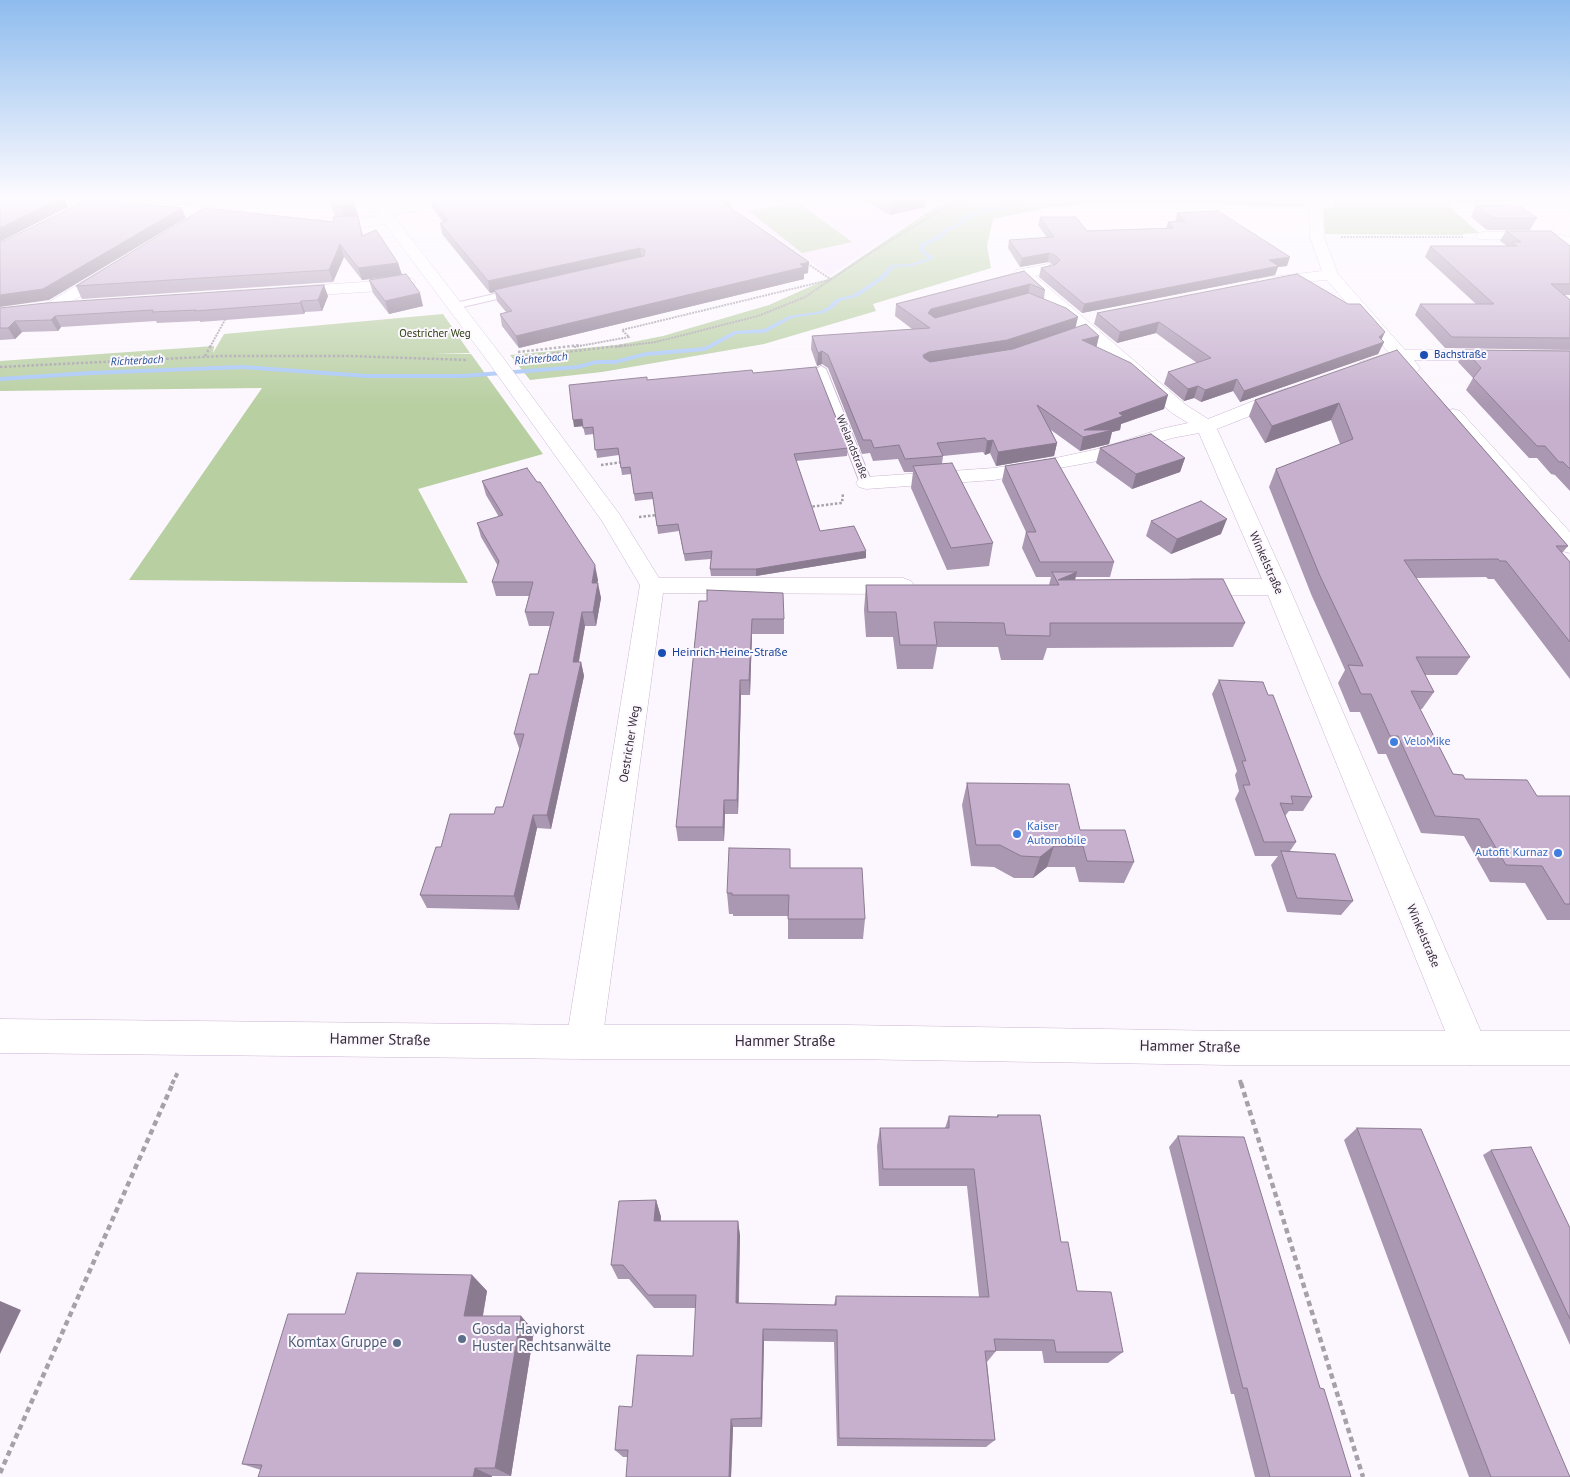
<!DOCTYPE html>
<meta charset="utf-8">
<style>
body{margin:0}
canvas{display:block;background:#fcf7fe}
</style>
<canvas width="1570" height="1477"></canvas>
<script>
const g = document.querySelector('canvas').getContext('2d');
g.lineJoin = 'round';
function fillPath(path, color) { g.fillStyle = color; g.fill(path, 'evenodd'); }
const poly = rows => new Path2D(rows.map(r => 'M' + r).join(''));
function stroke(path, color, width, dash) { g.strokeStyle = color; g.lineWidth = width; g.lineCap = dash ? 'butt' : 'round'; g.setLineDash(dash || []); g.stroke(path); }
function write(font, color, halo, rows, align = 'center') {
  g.font = font + ' "PT Sans",sans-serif'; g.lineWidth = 4; g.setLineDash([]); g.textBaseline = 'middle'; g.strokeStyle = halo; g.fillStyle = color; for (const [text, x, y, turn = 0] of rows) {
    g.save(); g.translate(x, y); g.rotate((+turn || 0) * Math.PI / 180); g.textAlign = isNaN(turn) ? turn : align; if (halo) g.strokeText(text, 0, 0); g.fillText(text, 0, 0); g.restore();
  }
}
const built = poly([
 [722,198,956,198,930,209,830,276]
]);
const green = poly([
 [958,198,1304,198,1306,207,1117,202,1051,207,993,219,987,246,991,268,873,304,876,311,764,344,602,372,530,380,510,355,617,345,663,336,769,305,832,277,932,209],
 [1336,198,1555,198,1448,205,1479,233,1463,234,1462,235,1325,234,1323,208,1333,207],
 [797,202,852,242,802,253,749,211],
 [443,314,470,353,433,353,471,354,543,454,418,489,468,583,129,580,262,388,0,391,0,361,214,346,213,353,224,334]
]);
const stream = poly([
 [1019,198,1024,198,1012,208,986,211,970,218,960,226,948,231,941,238,923,247,923,250,933,257,933,259,912,266,894,267,885,278,866,291,856,297,840,301,833,308,824,313,792,318,765,333,737,334,705,351,646,356,615,364,596,364,578,369,463,378,366,378,243,369,90,375,0,381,0,377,90,371,243,365,366,374,463,374,578,365,596,360,615,360,646,352,704,347,734,331,764,329,789,316,821,311,829,306,836,299,852,295,862,289,881,276,891,265,911,264,928,258,919,250,919,245,937,236,944,229,956,224,966,216,985,209,1009,206,1019,198],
 [1337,198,1353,198,1351,199,1339,199,1337,198]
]);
const pathFar3 = poly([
 [1341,237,1464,237],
 [805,262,832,280],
 [210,347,226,318],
 [574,347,629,337,622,330,829,280],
 [615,347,656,342,758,316,805,297,875,250,941,210,975,198]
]);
const pathFar2 = poly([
 [518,352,581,345],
 [205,356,211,345],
 [521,357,627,345],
 [0,367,222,356,349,356,468,360],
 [601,465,623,462],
 [808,507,842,503,843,493],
 [639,517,658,515]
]);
const pathFar1 = poly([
 [1240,1080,1241,1084],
 [172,1084,178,1072]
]);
const path = poly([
 [1241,1083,1363,1477],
 [0,1473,173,1083]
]);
const lane = poly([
 [516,289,519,290,519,294,454,309,450,306,451,304,516,289],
 [821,366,826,369,872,483,870,485,866,486,860,483,816,369,821,366]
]);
const street = poly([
 [50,198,103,198,237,210,242,211,244,214,242,217,237,218,57,202,50,198],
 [366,198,380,198,388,208,441,198,469,198,467,201,462,202,393,215,501,355,620,515,659,578,903,578,911,581,915,586,911,591,903,594,663,593,602,1042,596,1054,584,1059,572,1054,566,1042,640,585,602,521,489,363,385,224,357,228,322,226,317,225,315,222,317,219,322,218,357,220,379,216,366,198],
 [1316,202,1323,206,1324,237,1338,274,1405,350,1570,351,1570,361,1414,360,1420,368,1417,372,1411,373,1405,372,1396,362,1366,371,1360,370,1357,366,1360,362,1389,353,1327,280,1299,282,1263,288,1257,286,1255,283,1257,280,1263,278,1322,271,1310,237,1309,206,1316,202],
 [1483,232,1545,232,1570,237,1570,245,1545,240,1478,239,1476,236,1478,233,1483,232],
 [1048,264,1053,266,1056,269,1053,272,1035,276,1186,405,1208,419,1281,390,1288,388,1295,390,1297,394,1295,398,1217,429,1289,587,1488,1048,1483,1060,1470,1065,1457,1060,1268,595,1191,595,1183,592,1179,587,1183,582,1191,579,1262,579,1199,433,1172,438,1103,460,994,480,866,489,859,487,856,483,859,479,866,477,994,468,1051,459,1098,449,1161,429,1188,423,1172,413,1014,273,1016,270,1048,264],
 [109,267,115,269,117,272,115,275,58,310,52,312,46,310,44,307,46,304,103,269,109,267],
 [407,277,413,279,415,282,413,285,379,291,288,297,282,295,280,292,282,289,288,287,379,281,407,277],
 [1453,409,1460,411,1570,532,1570,553,1562,551,1446,419,1443,415,1446,411,1453,409]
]);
const secondary = poly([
 [0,1019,584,1025,845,1025,1230,1031,1570,1031,1570,1065,1230,1065,845,1059,584,1059,0,1053,0,1019]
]);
const wall = poly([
 [730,198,731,208,808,273,804,274,804,279,519,348,502,326,500,314,506,312,497,301,495,292,490,293,442,234,440,223,443,222,433,209,430,199],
 [860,198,926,198,925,207,890,215],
 [353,199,363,236,398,263,402,275,423,306,389,314,373,293,369,280,385,277,362,280,344,257,333,282,82,299,76,286,334,222,335,217,331,205],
 [1476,205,1537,218,1530,230,1487,230,1471,217],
 [1177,213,1287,266,1278,267,1275,275,1082,313,1039,277,1041,268,1054,265,1048,262,1020,267,1008,248,1009,240,1047,238,1038,225,1040,217,1087,231,1166,228,1168,222,1175,222],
 [1506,231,1570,246,1570,295,1565,295,1570,300,1570,350,1445,348,1415,315,1420,304,1476,304,1425,257,1430,246,1507,246,1500,241],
 [1024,271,1045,290,1044,299,1075,328,1099,336,1096,347,1164,409,1121,424,1120,430,1112,432,1109,444,1080,451,1051,430,1057,443,1054,456,996,466,990,453,985,455,983,452,943,456,942,464,993,543,989,566,947,570,911,488,913,472,904,472,898,459,873,461,870,453,862,454,828,368,822,364,817,366,811,349,812,336,912,329,895,316,896,304],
 [328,296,322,311,305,312,304,314,200,322,200,321,157,323,156,321,61,327,58,331,22,332,15,339,0,340,0,308],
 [1097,313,1381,340,1384,342,1378,354,1240,402,1233,391,1201,402,1194,398,1184,401,1164,384,1168,372,1197,363,1156,333,1117,343,1094,324],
 [1397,350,1568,546,1562,553,1570,562,1570,679,1494,579,1488,579,1486,577,1415,578,1470,657,1457,675,1425,675,1434,692,1422,709,1420,709,1453,774,1465,779,1537,796,1570,796,1570,920,1547,920,1525,883,1490,882,1464,836,1421,833,1386,754,1378,754,1360,712,1350,712,1338,683,1345,670,1311,594,1269,487,1276,469,1340,444,1331,420,1265,443,1249,416,1255,400],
 [1465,350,1570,351,1570,491,1555,475,1551,474,1537,458,1529,458,1466,390,1473,378,1458,362],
 [753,373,848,448,847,456,796,461,820,531,866,558,756,576,711,576,710,569,711,559,685,561,679,531,658,534,653,499,635,501,631,474,622,475,619,455,597,458,594,434,585,435,583,426,574,427,647,380],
 [1100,448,1185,458,1180,472,1132,489,1096,463],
 [1005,466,1114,562,1110,577,1076,577,1075,580,1245,623,1233,647,1047,648,1043,660,1001,660,998,647,937,647,933,669,897,669,893,637,866,637,864,610,866,585,1049,585,1051,577,1036,577,1022,548,1026,532,1002,481],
 [482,481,598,580,597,583,601,598,596,626,585,626,579,662,581,662,584,676,551,829,537,828,519,910,427,908,420,895,441,847,494,814,503,807,520,748,519,748,514,734,538,674,550,626,529,626,525,612,529,596,496,596,492,582,498,566,481,537,477,523,499,517,486,495],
 [1151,521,1221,534,1171,554,1146,536],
 [699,601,784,619,784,634,752,634,750,695,741,695,738,814,725,814,724,841,678,841,676,827],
 [1219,680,1268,695,1312,797,1303,811,1289,811,1285,816,1296,842,1290,851,1353,901,1341,915,1287,912,1271,865,1278,856,1255,856,1235,799,1239,791,1235,775,1237,771,1212,694],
 [967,783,1080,830,1134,862,1124,883,1079,882,1075,867,1047,867,1033,878,1014,878,994,867,971,866,962,805],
 [790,868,865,919,863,939,788,939,788,916,733,916,733,914,729,914,727,893],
 [998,1115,1061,1242,1077,1291,1123,1352,1108,1363,1044,1363,1042,1351,996,1351,987,1362,995,1440,986,1447,837,1446,834,1342,764,1341,762,1427,733,1427,731,1477,626,1477,628,1457,623,1457,615,1450,632,1407,693,1356,696,1308,654,1308,629,1279,618,1279,611,1265,656,1200,661,1217,661,1221,738,1221,740,1236,739,1303,834,1305,836,1296,979,1297,967,1186,879,1186,877,1146,880,1128,945,1128,949,1116,996,1117],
 [1357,1128,1570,1477,1469,1477,1344,1140],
 [1178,1136,1320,1388,1351,1477,1255,1477,1234,1394,1231,1394,1169,1147],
 [1491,1150,1570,1228,1570,1345,1483,1155],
 [472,1275,487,1291,483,1316,521,1316,534,1331,511,1476,492,1476,492,1477,258,1477,261,1470,242,1464,345,1314]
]);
const shadedWall = poly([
 [61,198,64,198,68,207,0,242,0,228],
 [730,198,731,208,720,200],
 [900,198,926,198,925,207,890,215,891,200],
 [353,199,358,216,344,218,340,206],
 [182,208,186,218,49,300,0,307,0,295],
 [340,244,344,257,333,282,329,270],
 [640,248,642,259,494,290,495,292,490,293,488,281],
 [1049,253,1048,262,1020,267,1022,258],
 [1290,257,1287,266,1278,267,1275,275,1082,313,1084,304,1269,260],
 [809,262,808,273,804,274,804,279,519,348,516,336],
 [398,263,402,275,362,280,358,268],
 [1030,284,1028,296,930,322,926,326,928,313,931,309],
 [324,285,328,296,322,311,318,300],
 [420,293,423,306,389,314,385,301],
 [301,301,305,312,304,314,300,303],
 [55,316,61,327,58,331,51,320],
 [1078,317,1075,330,1005,353,922,368,923,355,929,352],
 [15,321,22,332,15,339,8,328],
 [1159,322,1156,333,1117,343,1120,332],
 [1385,332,1380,343,1384,342,1378,354,1240,402,1244,391,1379,337],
 [1099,336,1096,349,1082,340],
 [822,351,822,364,817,366,818,353],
 [1237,379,1233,391,1201,402,1205,390],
 [1198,386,1194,398,1184,401,1188,389],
 [1168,395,1164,409,1121,424,1120,430,1112,432,1109,444,1080,451,1083,437,1084,430,1119,413],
 [1339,403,1331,420,1265,443,1272,426],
 [582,419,584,426,574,427,573,420],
 [993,440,990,453,985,455,987,441],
 [1057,443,1054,456,996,466,998,452],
 [1185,458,1180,472,1132,489,1136,474],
 [1227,519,1221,534,1171,554,1177,539],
 [866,551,866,558,756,576,756,569],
 [595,565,598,580,594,598,592,583],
 [1077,572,1070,596,1059,585,1058,580],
 [598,583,601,598,596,626,593,612],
 [582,612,585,626,576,676,573,662],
 [752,619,752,634,750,695,749,680],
 [581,662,584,676,551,829,547,815],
 [740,680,741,695,738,814,737,800],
 [724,800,725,814,724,841,723,827],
 [533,815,537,828,519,910,514,896],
 [1054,846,1047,867,1033,878,1040,857],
 [656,1200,661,1217,660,1237,654,1221],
 [738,1221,740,1236,738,1316,736,1303],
 [472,1275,487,1291,480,1331,464,1316],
 [0,1301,21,1310,0,1354],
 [521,1316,534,1331,511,1476,495,1468],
 [763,1329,764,1341,762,1427,761,1418],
 [731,1419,733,1427,731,1477,729,1477],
 [475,1468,492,1476,492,1477,473,1477]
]);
const building = poly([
 [0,198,61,198,0,228,0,198],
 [329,198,353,199,355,204,340,206,331,205,329,198],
 [434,198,730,198,720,200,809,262,800,264,804,267,516,336,500,314,512,311,494,290,644,256,645,250,640,248,488,281,440,223,447,221,445,219,447,219,430,199,434,198],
 [888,198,900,198,891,200,888,198],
 [89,199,182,208,43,289,0,295,0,243,89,199],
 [1476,205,1520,206,1537,218,1493,218,1476,205],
 [204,208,334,222,333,217,358,216,362,236,376,230,398,263,358,268,340,244,329,270,76,286,204,208],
 [1218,211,1290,257,1269,260,1279,266,1084,304,1041,268,1056,264,1060,260,1056,256,1049,253,1022,258,1009,240,1054,237,1040,217,1076,217,1087,231,1173,228,1168,222,1185,221,1177,213,1218,211],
 [1506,231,1551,231,1570,246,1570,284,1551,284,1570,300,1570,338,1452,337,1420,304,1494,304,1430,246,1517,246,1512,242,1521,242,1506,231],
 [1024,271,1045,290,1030,284,931,309,928,313,935,318,1029,293,1066,308,1078,317,1007,340,929,352,923,355,924,358,930,362,1013,349,1086,324,1099,336,1082,340,1131,363,1168,395,1119,413,1123,416,1084,430,1113,430,1083,437,1037,405,1057,443,998,452,993,440,987,441,985,438,937,443,943,456,905,459,899,445,874,448,871,440,863,440,828,355,822,351,818,353,812,336,930,328,896,304,1024,271],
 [406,274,420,293,385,301,369,280,406,274],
 [1297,274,1348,304,1360,304,1385,332,1379,337,1384,342,1244,391,1237,379,1205,390,1198,386,1188,389,1168,372,1211,358,1159,322,1120,332,1097,313,1297,274],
 [324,285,318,300,301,301,300,303,195,311,196,310,152,312,153,310,55,316,51,320,15,321,8,328,0,328,0,308,46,303,324,285],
 [1397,350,1568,546,1556,546,1570,562,1570,642,1506,561,1500,561,1498,559,1404,560,1470,657,1416,657,1434,692,1411,691,1453,774,1463,775,1465,779,1527,780,1537,796,1570,796,1570,904,1565,904,1542,866,1506,865,1479,819,1435,816,1398,736,1390,736,1371,694,1361,694,1348,665,1363,666,1320,576,1276,469,1353,439,1339,403,1272,426,1255,400,1397,350],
 [1465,350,1570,351,1570,469,1563,462,1559,462,1545,446,1537,446,1473,378,1481,368,1465,350],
 [816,367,848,448,794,454,820,531,854,526,866,551,756,569,710,569,712,551,684,554,678,524,657,526,652,492,634,494,630,467,621,468,618,448,595,450,593,427,583,428,582,419,573,420,569,385,647,377,647,380,752,370,753,373,816,367],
 [1151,434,1185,458,1136,474,1100,448,1151,434],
 [1055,458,1114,562,1040,562,1026,532,1036,532,1005,466,1055,458],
 [952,463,993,543,951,548,913,466,952,463],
 [527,468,537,482,540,482,595,565,592,583,598,583,593,612,582,612,573,662,581,662,547,815,533,815,514,896,420,895,436,847,441,847,450,814,494,814,496,807,503,807,524,734,514,734,530,674,538,674,554,612,525,612,533,582,492,582,499,561,477,523,503,515,482,481,527,468],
 [1201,501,1227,519,1177,539,1151,521,1201,501],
 [1052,572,1077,572,1058,580,1223,579,1245,623,1050,623,1050,636,1006,635,1004,623,934,622,937,645,900,645,896,612,868,612,866,585,1059,585,1052,572],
 [707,590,783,593,784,619,752,619,749,680,740,680,737,800,724,800,723,827,676,827,699,601,707,601,707,590],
 [1219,680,1263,682,1268,695,1273,695,1312,797,1291,796,1293,804,1280,803,1296,842,1264,842,1243,785,1250,785,1242,761,1246,761,1219,680],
 [967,783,1069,784,1080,830,1125,830,1134,862,1087,861,1083,846,1054,846,1040,857,1021,856,1000,845,976,845,967,783],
 [729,848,790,849,790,868,862,868,865,919,788,919,789,895,732,895,732,893,727,893,729,848],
 [1281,851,1335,854,1353,901,1297,898,1281,851],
 [998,1115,1040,1115,1061,1242,1068,1242,1077,1291,1111,1292,1123,1352,1056,1352,1054,1340,994,1339,996,1351,985,1351,995,1440,839,1438,837,1330,763,1329,761,1418,731,1419,729,1477,626,1477,628,1450,615,1450,619,1406,632,1407,637,1355,693,1356,696,1295,648,1295,623,1265,611,1265,619,1201,656,1200,654,1221,738,1221,736,1303,836,1305,836,1296,989,1297,974,1169,883,1169,880,1128,949,1128,949,1116,998,1117,998,1115],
 [1357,1128,1421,1129,1570,1477,1491,1477,1357,1128],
 [1178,1136,1244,1137,1320,1388,1324,1389,1351,1477,1270,1477,1247,1388,1243,1388,1178,1136],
 [1531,1147,1570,1228,1570,1319,1491,1150,1531,1147],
 [357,1273,472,1275,464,1316,521,1316,495,1468,475,1468,473,1477,258,1477,262,1465,242,1464,288,1314,345,1314,357,1273]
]);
const markers = [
 [1424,355,5,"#1a4fb4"],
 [662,653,5,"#1a4fb4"],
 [1394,742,5,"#3f7fe0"],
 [1017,834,5,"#3f7fe0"],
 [1558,853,5,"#3f7fe0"],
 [462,1339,5,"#5c6f8a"],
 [397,1343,5,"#5c6f8a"]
];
const farParknames = [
 ["Oestricher Weg",435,334]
];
const farTransitnames = [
 ["Bachstraße",1434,355]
];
const farWaternames = [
 ["Richterbach",541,359,-5],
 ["Richterbach",137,361,-3]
];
const farStreetnames = [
 ["Wielandstraße",852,447,68]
];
const streetNames = [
 ["Winkelstraße",1266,563,66],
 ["Oestricher Weg",630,744,-81],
 ["Winkelstraße",1423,936,67]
];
const transitNames = [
 ["Heinrich-Heine-Straße",672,653]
];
const shopNames = [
 ["VeloMike",1404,742],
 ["Kaiser",1027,827],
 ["Automobile",1027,841],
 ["Autofit Kurnaz",1548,853,"right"]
];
const nearStreetnames = [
 ["Hammer Straße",380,1040,1],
 ["Hammer Straße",785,1042],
 ["Hammer Straße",1190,1047,1]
];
const nearServicenames = [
 ["Gosda Havighorst",472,1330],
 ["Huster Rechtsanwälte",472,1347],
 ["Komtax Gruppe",387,1343,"right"]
];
fillPath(built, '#f7e6fd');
fillPath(green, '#b8cfa2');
fillPath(stream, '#a8c7f7');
stroke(lane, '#cbb5d3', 2);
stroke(street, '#cbb5d3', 1);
stroke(secondary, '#cbb5d3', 1);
stroke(pathFar3, '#a6a0a9', 2, [2, 1]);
stroke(pathFar2, '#a6a0a9', 2.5, [2.5, 2]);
stroke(pathFar1, '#a6a0a9', 4, [4.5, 3]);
stroke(path, '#a6a0a9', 4.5, [5.5, 4]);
fillPath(lane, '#fff');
fillPath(street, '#fff');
fillPath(secondary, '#fff');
fillPath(wall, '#aa97b1');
fillPath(shadedWall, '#8b7b90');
fillPath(building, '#c6b0ce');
stroke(building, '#8b7b90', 1);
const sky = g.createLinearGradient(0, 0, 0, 405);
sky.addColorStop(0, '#8ebcee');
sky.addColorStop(0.49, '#fefbff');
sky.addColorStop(1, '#fefbff00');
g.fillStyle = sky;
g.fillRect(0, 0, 1570, 405);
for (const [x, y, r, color] of markers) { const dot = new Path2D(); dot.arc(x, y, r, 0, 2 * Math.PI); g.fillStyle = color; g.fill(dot); stroke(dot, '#fcf7fe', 2); }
write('11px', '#2b3f10', '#fcf7fe', farParknames);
write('11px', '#164399', '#fcf7fe', farTransitnames, 'left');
write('italic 11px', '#245097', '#fcf7fe', farWaternames);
write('11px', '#332b37', '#fcf7fe', farStreetnames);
write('12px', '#332b37', '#fcf7fe', streetNames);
write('12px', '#164399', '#fcf7fe', transitNames, 'left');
write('12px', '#366cbe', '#fcf7fe', shopNames, 'left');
write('15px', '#332b37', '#fcf7fe', nearStreetnames);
write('15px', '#4e5e75', '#fcf7fe', nearServicenames, 'left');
</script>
